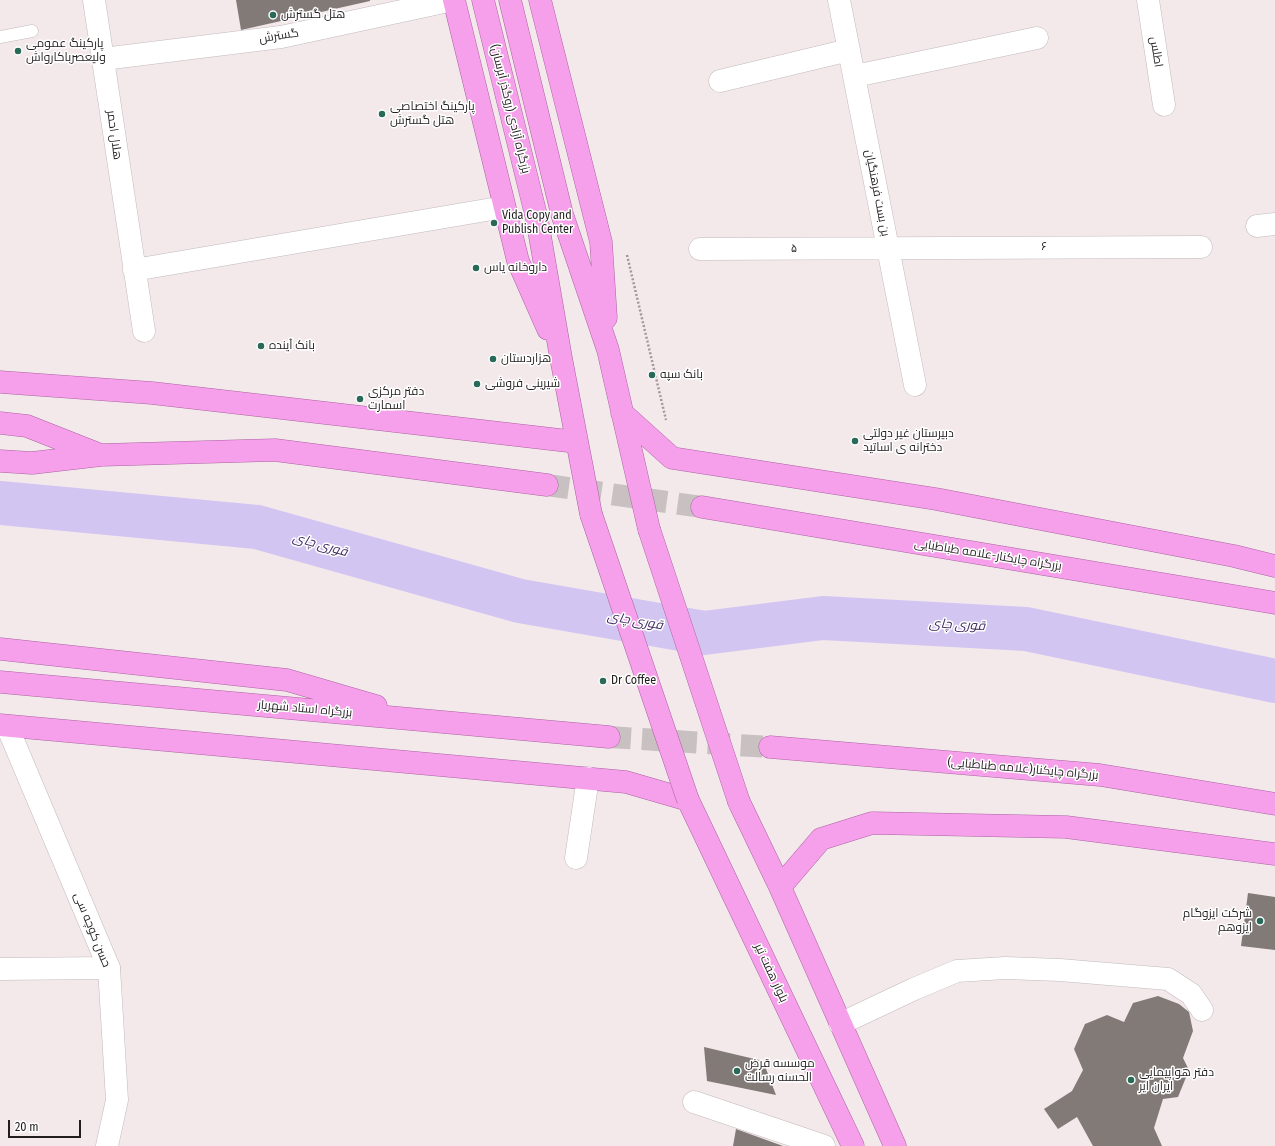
<!DOCTYPE html>
<meta charset="utf-8">
<style>
body{margin:0}
#map{position:relative;width:1275px;height:1146px;overflow:hidden;background:#f3e9eb;font-family:"Fira Sans Condensed",sans-serif}
canvas{display:block}
.scale{position:absolute;left:8px;top:1120px;width:73px;height:18px;box-sizing:border-box;border:2px solid #221e1f;border-top:0;padding-left:5px;font-size:12px;line-height:14px;white-space:nowrap;color:#221e1f;-webkit-text-stroke:3px #fff;paint-order:stroke}
</style>
<div id="map">
<canvas width="1275" height="1146"></canvas>
<div class="scale">20 m</div>
</div>
<script>
const g = document.querySelector('canvas').getContext('2d');
g.lineJoin = 'round';
const poly = rows => new Path2D(rows.map(r => 'M' + r).join(''));
function stroke(path, color, width, dash) { g.strokeStyle = color; g.lineWidth = width; g.lineCap = dash ? 'butt' : 'round'; g.setLineDash(dash || []); g.stroke(path); }
function fillPath(path, color) { g.fillStyle = color; g.fill(path, 'evenodd'); }
function write(font, color, halo, rows, align = 'center') {
  g.font = font + ' "Fira Sans Condensed",Cairo,sans-serif'; g.lineWidth = 3; g.setLineDash([]); g.textBaseline = 'middle'; g.strokeStyle = halo; g.fillStyle = color; for (const [text, x, y, turn = 0] of rows) {
    g.save(); g.translate(x, y); g.rotate((+turn || 0) * Math.PI / 180); g.textAlign = isNaN(turn) ? turn : align; if (halo) g.strokeText(text, 0, 0); g.fillText(text, 0, 0); g.restore();
  }
}
const river = poly([
 [0,503,257,527,520,601,704,633,823,618,1026,629,1275,681]
]);
const building = poly([
 [236,0,370,0,370,1,241,30],
 [1248,893,1275,897,1275,950,1241,946],
 [1158,996,1179,1004,1189,1012,1193,1031,1183,1058,1189,1070,1178,1097,1163,1099,1154,1128,1162,1146,1093,1146,1077,1117,1058,1129,1044,1109,1072,1091,1083,1070,1074,1049,1085,1024,1107,1015,1124,1022,1133,1003],
 [704,1047,763,1061,776,1095,707,1081],
 [736,1129,783,1146,733,1146]
]);
const trunkTunnel = poly([
 [547,485,702,507],
 [609,737,770,747]
]);
const path = poly([
 [627,255,666,420]
]);
const service = poly([
 [0,37,32,31]
]);
const minor = poly([
 [94,0,144,331],
 [839,0,915,385],
 [1148,0,1164,105],
 [103,59,281,37,453,0],
 [855,76,1037,38],
 [720,81,849,50],
 [1257,226,1275,224],
 [700,249,1201,247],
 [134,270,504,207],
 [576,858,588,778],
 [0,969,109,968],
 [840,1024,914,989,957,971,1005,968,1060,970,1168,979,1191,994,1202,1010],
 [694,1102,824,1146]
]);
const tertiary = poly([
 [7,726,109,968,117,1100,107,1146]
]);
const trunk = poly([
 [454,0,518,261,548,329],
 [483,0,537,219,561,358,591,514],
 [510,0,562,214,608,350,649,529],
 [540,0,601,242,606,318],
 [0,382,152,393,577,442],
 [622,413,672,458,936,499,1234,556,1275,566],
 [0,423,27,426,98,454],
 [0,461,32,463,101,455,275,450,547,485],
 [702,507,1275,603],
 [0,649,287,680,376,706],
 [0,682,609,737],
 [0,725,626,782,688,800,853,1146],
 [770,747,1100,775,1275,804],
 [739,802,780,887,895,1146],
 [780,887,821,839,872,823,1066,827,1275,854]
]);
const trunkBridge = poly([
 [591,514,688,800],
 [649,529,739,802]
]);
const markers = [
 [273,15,4,"#286958"],
 [18,51,4,"#286958"],
 [382,114,4,"#286958"],
 [494,223,4,"#286958"],
 [476,268,4,"#286958"],
 [261,346,4,"#286958"],
 [493,359,4,"#286958"],
 [652,375,4,"#286958"],
 [477,384,4,"#286958"],
 [360,399,4,"#286958"],
 [855,441,4,"#286958"],
 [603,681,4,"#286958"],
 [1260,921,4,"#286958"],
 [737,1071,4,"#286958"],
 [1131,1080,4,"#286958"]
];
const poiNames = [
 ["هتل گسترش",281,15],
 ["پارکینگ عمومی",26,44],
 ["ولیعصرباکارواش",26,58],
 ["پارکینگ اختصاصی",390,107],
 ["هتل گسترش",390,121],
 ["Vida Copy and",502,216],
 ["Publish Center",502,230],
 ["داروخانه یاس",484,268],
 ["بانک آینده",269,346],
 ["هزاردستان",501,359],
 ["بانک سپه",660,375],
 ["شیرینی فروشی",485,384],
 ["دفتر مرکزی",368,392],
 ["اسمارت",368,406],
 ["دبیرستان غیر دولتی",863,434],
 ["دخترانه ی اساتید",863,448],
 ["Dr Coffee",611,681],
 ["شرکت ایزوگام",1252,914,"right"],
 ["ایزوهم",1252,928,"right"],
 ["موسسه قرض",745,1064],
 ["الحسنه رسالت",745,1078],
 ["دفتر هواپیمایی",1139,1073],
 ["ایران ایر",1139,1087]
];
const streetNames = [
 ["گسترش",279,36,-9],
 ["اطلس",1156,52,81],
 ["بزرگراه آزادی (روگذر آبرسان)",510,109,76],
 ["هلال احمر",114,135,82],
 ["بن بست فرهنگیان",877,193,79],
 ["۶",1044,247],
 ["۵",794,249],
 ["بزرگراه چایکنار-علامه طباطبایی",988,555,9],
 ["بزرگراه استاد شهریار",305,709,5],
 ["بزرگراه چایکنار(علامه طباطبایی)",1023,769,5],
 ["حسن کوچه سی",92,930,68],
 ["بلوار هفت تیر",771,973,65]
];
const waterNames = [
 ["قوری چای",320,545,16],
 ["قوری چای",635,621,10],
 ["قوری چای",957,625,3]
];
stroke(river, '#d2c5f2', 44);
fillPath(building, '#827a77');
stroke(trunkTunnel, '#c9c0c2', 22, [22, 11]);
stroke(service, '#c2b9bb', 13);
stroke(minor, '#c2b9bb', 23);
stroke(tertiary, '#c2b9bb', 23);
stroke(trunk, '#aa63a0', 23);
stroke(path, '#a0989a', 2.5, [2, 2]);
stroke(service, '#fff', 12);
stroke(minor, '#fff', 22);
stroke(tertiary, '#fff', 22);
stroke(trunk, '#f6a0eb', 22);
stroke(trunkBridge, '#aa63a0', 23, []);
stroke(trunkBridge, '#f6a0eb', 22);
for (const [x, y, r, color] of markers) { const dot = new Path2D(); dot.arc(x, y, r, 0, 2 * Math.PI); g.fillStyle = color; g.fill(dot); stroke(dot, '#fff', 1.5); }
write('12px', '#221e1f', '#fff', poiNames, 'left');
write('12px', '#221e1f', '#fff', streetNames);
write('italic 13px', '#3f2a61', '#fff', waterNames);
</script>
